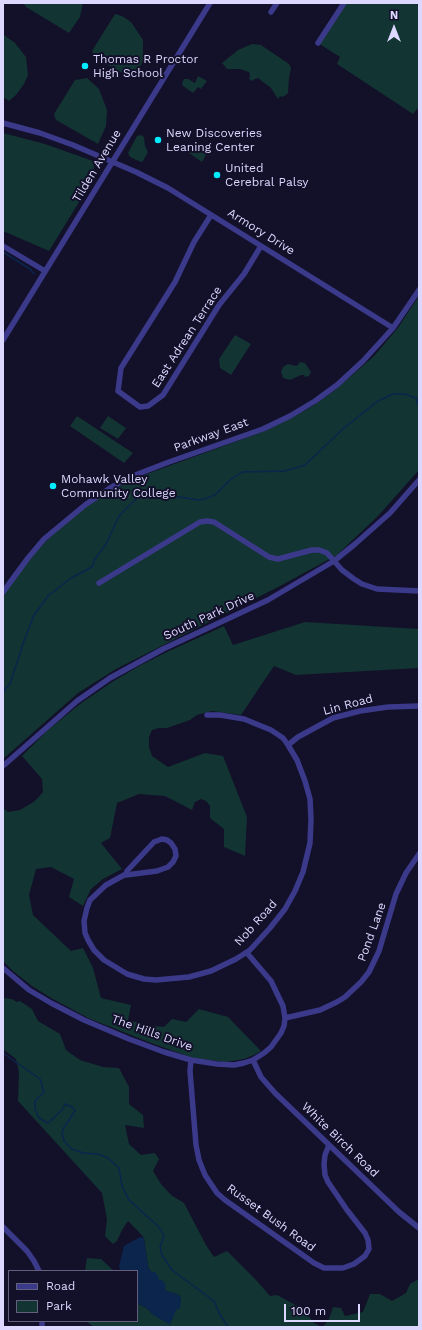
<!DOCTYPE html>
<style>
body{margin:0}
#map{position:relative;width:422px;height:1330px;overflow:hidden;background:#13102a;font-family:"Work Sans",sans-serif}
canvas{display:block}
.frame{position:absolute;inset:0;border:4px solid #dcd8ff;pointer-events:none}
.legend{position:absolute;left:8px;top:1270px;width:130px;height:52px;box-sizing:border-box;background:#13102a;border:1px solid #63607f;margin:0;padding:5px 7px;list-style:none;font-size:12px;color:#dcd8ff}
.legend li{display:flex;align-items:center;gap:8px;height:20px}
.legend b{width:20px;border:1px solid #63607f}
.north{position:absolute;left:374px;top:8px;width:40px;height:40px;-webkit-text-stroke:3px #13102a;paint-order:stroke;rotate:0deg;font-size:11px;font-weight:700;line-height:16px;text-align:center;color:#dcd8ff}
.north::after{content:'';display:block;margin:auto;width:14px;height:18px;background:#dcd8ff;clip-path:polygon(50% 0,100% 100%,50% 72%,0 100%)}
.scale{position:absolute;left:284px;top:1304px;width:76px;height:18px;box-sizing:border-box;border:2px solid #dcd8ff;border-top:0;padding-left:5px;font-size:12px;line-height:14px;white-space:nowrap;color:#dcd8ff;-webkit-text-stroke:3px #13102a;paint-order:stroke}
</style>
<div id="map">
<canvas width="422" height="1330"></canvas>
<div class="frame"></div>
<ul class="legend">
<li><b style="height:5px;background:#3b3a8a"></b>Road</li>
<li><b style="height:11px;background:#123432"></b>Park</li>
</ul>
<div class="north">N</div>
<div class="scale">100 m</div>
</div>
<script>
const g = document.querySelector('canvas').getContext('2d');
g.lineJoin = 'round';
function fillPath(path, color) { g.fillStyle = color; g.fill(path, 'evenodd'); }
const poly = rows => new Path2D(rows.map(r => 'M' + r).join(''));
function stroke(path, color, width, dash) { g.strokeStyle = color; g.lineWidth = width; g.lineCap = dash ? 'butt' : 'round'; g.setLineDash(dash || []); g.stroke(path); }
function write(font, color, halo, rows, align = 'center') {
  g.font = font + ' "Work Sans",sans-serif'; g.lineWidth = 4; g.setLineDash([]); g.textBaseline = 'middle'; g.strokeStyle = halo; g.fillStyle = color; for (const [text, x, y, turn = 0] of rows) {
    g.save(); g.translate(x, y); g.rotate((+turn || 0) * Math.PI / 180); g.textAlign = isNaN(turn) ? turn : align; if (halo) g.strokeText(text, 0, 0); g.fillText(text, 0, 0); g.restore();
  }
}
const green = poly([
 [23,3,83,3,80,17,69,33,26,7],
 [346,3,416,3,419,6,419,107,413,114,337,64,340,57,318,43],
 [115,14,122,16,131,22,143,40,143,61,133,79,94,57,92,51],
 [4,35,15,43,26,57,28,75,24,84,16,95,9,101,3,97,3,37],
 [252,44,261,45,289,64,291,68,289,78,288,93,286,95,282,97,280,96,278,99,271,88,258,78,255,79,252,81,249,79,250,76,249,72,240,69,227,69,222,63,238,50],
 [198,76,207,81,201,89,198,87,193,93,183,86,182,83,184,79,188,79,195,83],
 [87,78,99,89,107,110,106,126,98,144,56,120,54,114,75,80],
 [3,133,45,144,93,161,95,176,49,251,3,231],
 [141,135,144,137,145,146,148,152,143,161,141,162,130,157,128,153,137,136],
 [191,143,207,153,202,162,186,151],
 [419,296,419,470,378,516,337,555,282,585,116,669,78,693,3,759,3,596,29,560,43,544,65,523,87,506,109,492,133,479,265,431,291,418,311,407,334,391,374,356,397,329],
 [235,335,251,344,231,375,220,368,219,359],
 [299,362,305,363,311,372,309,376,305,377,304,375,301,375,290,380,283,378,281,372,283,367,288,364,296,366,299,364],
 [77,416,133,453,124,463,70,426],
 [108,416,126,428,118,439,100,428],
 [305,622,419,629,419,668,296,675,274,666,241,715,212,711,197,715,190,720,167,728,159,728,152,730,149,737,149,747,152,756,168,767,205,753,223,756,247,817,245,856,224,847,224,829,210,818,210,806,206,801,201,799,195,802,192,810,165,796,139,794,117,803,110,838,101,843,122,869,103,879,91,889,83,906,69,897,74,879,51,867,36,869,29,895,33,915,71,951,83,948,93,968,101,998,131,1005,128,1020,147,1025,164,1027,172,1019,186,1022,199,1009,228,1017,261,1051,254,1055,244,1059,226,1062,193,1058,151,1043,88,1018,51,998,32,986,14,972,3,961,3,808,8,812,20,810,35,801,43,792,42,779,22,756,48,730,80,704,112,682,141,665,169,651,224,626,233,645],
 [3,998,12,999,17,1002,20,1001,32,1009,38,1021,60,1034,66,1050,80,1060,103,1067,119,1068,129,1087,129,1104,143,1115,144,1128,125,1125,129,1144,141,1155,155,1153,159,1159,153,1171,161,1184,171,1195,184,1203,206,1245,214,1257,227,1251,257,1281,270,1296,277,1295,303,1309,314,1323,322,1327,94,1327,87,1322,87,1321,137,1321,137,1303,148,1309,152,1314,176,1310,181,1300,179,1295,166,1291,162,1280,159,1280,150,1271,148,1266,144,1238,136,1229,128,1221,122,1230,117,1241,113,1244,105,1236,107,1219,102,1193,18,1101,19,1072,16,1059,3,1049],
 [87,1258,101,1259,114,1271,85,1271],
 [419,1279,419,1327,323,1327,329,1319,333,1307,341,1308,345,1316,363,1312,370,1294,380,1294,392,1301,406,1293,410,1284]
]);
const water = poly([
 [140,1237,144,1238,148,1266,150,1271,155,1272,158,1276,159,1280,162,1280,165,1284,166,1291,177,1294,181,1297,180,1308,176,1310,170,1325,152,1314,148,1309,137,1303,137,1271,121,1271,119,1266,124,1246]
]);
const stream = poly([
 [3,252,30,269,34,274],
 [3,694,5,689,10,684,25,638,34,615,48,596,71,578,92,567,95,559,106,544,119,516,137,498,154,495,180,497,198,500,205,499,215,495,230,480,242,472,285,471,305,465,344,428,378,401,393,394,405,394,416,398,419,408],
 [3,1053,40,1079,44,1092,35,1101,35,1109,39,1118,48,1123,63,1109,65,1104,72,1107,75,1111,63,1129,62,1133,64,1141,72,1149,83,1153,98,1154,108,1158,119,1168,122,1186,129,1200,159,1227,164,1236,160,1247,162,1255,172,1270,214,1301,219,1313,228,1327]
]);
const minor = poly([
 [271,12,277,3],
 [318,43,344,3],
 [3,123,40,133,73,145,136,172,168,188,393,328],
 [211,215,194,242,175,282,121,368,118,391,140,407,148,406,163,395,219,305,244,274,261,246],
 [3,246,45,271],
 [3,340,210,3],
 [99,583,200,522,207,521,214,522,269,557,278,559,312,550,319,550,327,553,342,570,354,579,362,584,377,589,419,591],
 [3,592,28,558,44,539,85,505,110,488,130,477,169,462,263,429,290,416,315,401,337,385,363,361,393,328,419,290],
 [288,745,298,737,333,718,360,711,388,707,419,706],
 [3,766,77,701,110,678,163,649,268,600,334,561,355,544,390,513,419,480],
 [162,839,167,840,171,843,175,849,176,856,173,862,168,867,157,871,126,875,127,871,154,842,162,839],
 [126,874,106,885,90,900,87,908,84,921,85,933,88,940,94,950,104,960,127,974,144,979,156,980,189,977,211,971,236,959,250,950,270,928,285,909,295,891,303,872,310,843,311,819,310,799,305,781,297,760,288,745,283,738,271,730,244,719,220,715,207,715],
 [3,968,29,990,51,1003,84,1020,129,1039,164,1052,191,1060,217,1064,234,1065,244,1063,253,1060,264,1053,271,1047,281,1033,284,1026,285,1018,283,1006,271,981,247,953],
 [285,1018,320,1010,337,1002,345,997,361,982,369,972,379,951,396,894,406,873,419,854],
 [191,1060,190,1071,196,1145,199,1160,205,1175,217,1193,225,1200,314,1263,324,1268,343,1268,354,1264,365,1256,369,1249,368,1240,365,1233,347,1210,328,1182,325,1175,324,1164,325,1155,329,1145],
 [253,1060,261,1077,275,1093,399,1212,419,1228],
 [3,1227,27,1251,34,1261,39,1271],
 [42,1327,42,1321]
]);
const markers = [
 [85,66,4,"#04ecff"],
 [158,140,4,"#04ecff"],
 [217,175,4,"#04ecff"],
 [53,486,4,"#04ecff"]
];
const poiNames = [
 ["Thomas R Proctor",93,59],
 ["High School",93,73],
 ["New Discoveries",166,133],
 ["Leaning Center",166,147],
 ["United",225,168],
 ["Cerebral Palsy",225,182],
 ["Mohawk Valley",61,479],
 ["Community College",61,493]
];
const streetNames = [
 ["Tilden Avenue",97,166,-59],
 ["Armory Drive",261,232,32],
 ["East Adrean Terrace",187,337,-57],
 ["Parkway East",211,435,-20],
 ["South Park Drive",209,616,-25],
 ["Lin Road",348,705,-15],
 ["Nob Road",256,923,-48],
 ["Pond Lane",372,932,-70],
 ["The Hills Drive",152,1033,20],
 ["White Birch Road",340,1140,44],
 ["Russet Bush Road",271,1218,36]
];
fillPath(green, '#123432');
fillPath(water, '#0b254d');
stroke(stream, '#0b254d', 1.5);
stroke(minor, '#3b3a8a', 5.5);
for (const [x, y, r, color] of markers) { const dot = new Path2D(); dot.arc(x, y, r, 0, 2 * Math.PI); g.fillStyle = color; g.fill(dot); stroke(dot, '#13102a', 1.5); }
write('12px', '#dcd8ff', '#13102a', poiNames, 'left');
write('12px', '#dcd8ff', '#13102a', streetNames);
</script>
